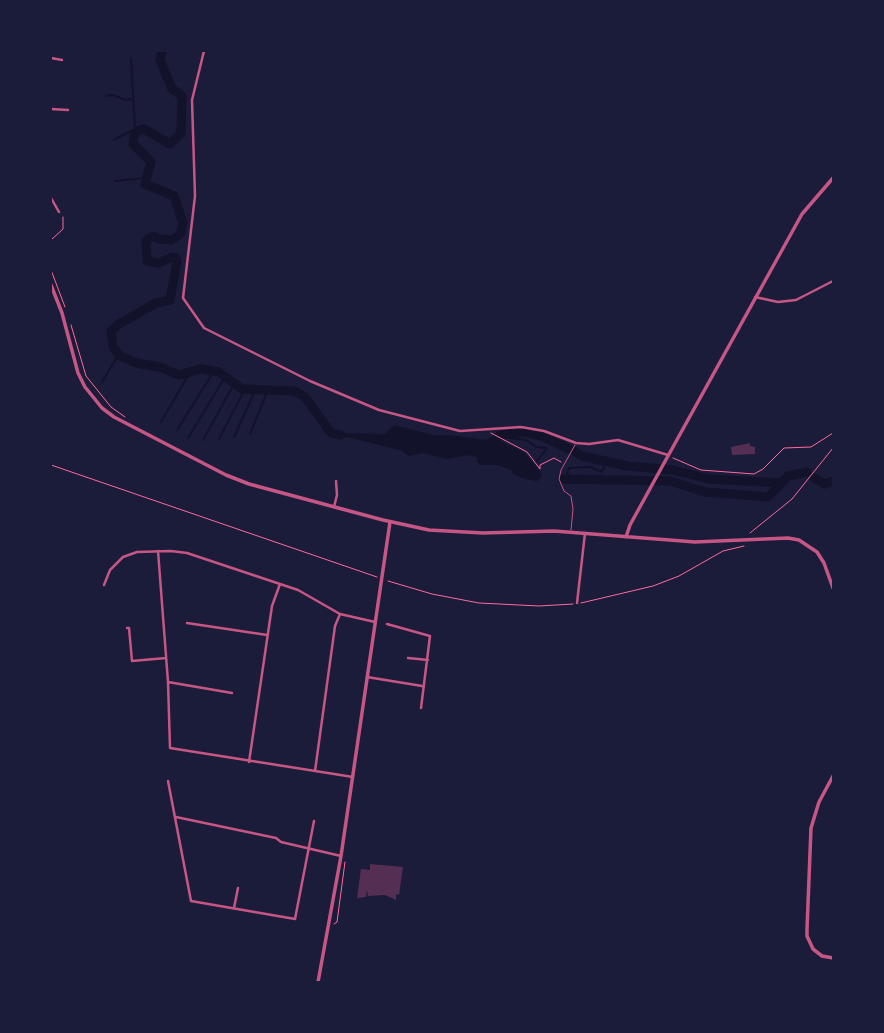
<!DOCTYPE html>
<style>
body{margin:0}
#map{position:relative;width:884px;height:1033px;overflow:hidden;background:#1b1b3a;font-family:"Asap Condensed",sans-serif}
canvas{display:block}
.frame{position:absolute;inset:0;border:52px solid #1b1b3a;pointer-events:none}
</style>
<div id="map">
<canvas width="884" height="1033"></canvas>
<div class="frame"></div>
</div>
<script>
const g = document.querySelector('canvas').getContext('2d');
g.lineJoin = 'round';
function fillPath(path, color) { g.fillStyle = color; g.fill(path, 'evenodd'); }
const poly = rows => new Path2D(rows.map(r => 'M' + r).join(''));
function stroke(path, color, width, dash) { g.strokeStyle = color; g.lineWidth = width; g.lineCap = dash ? 'butt' : 'round'; g.setLineDash(dash || []); g.stroke(path); }
const water = poly([
 [394,425,433,435,448,435,486,440,491,437,524,452,542,474,541,478,537,481,525,479,513,474,512,470,497,465,479,465,476,457,469,455,447,459,422,453,409,456,400,450,331,433,385,434]
]);
const stream = poly([
 [131,59,135,129],
 [106,96,113,95,126,100,131,99],
 [114,140,133,130,139,130],
 [115,181,146,178],
 [102,382,119,354],
 [161,422,190,372],
 [177,430,214,371],
 [507,433,510,438,526,440,536,447,547,448,536,462],
 [250,434,268,390],
 [234,437,256,389],
 [188,438,225,377],
 [219,439,245,389],
 [203,440,234,384],
 [566,478,569,468,591,467,601,472,604,468,601,459]
]);
const river = poly([
 [162,51,160,60,172,89,182,96,181,133,170,144,144,129,139,130,134,136,133,144,151,162,145,184,174,196,183,223,180,234,172,240,159,239,153,236,146,241,147,261,159,263,172,257,176,258,177,262,170,300,156,303,119,324,111,331,113,347,120,356,136,363,160,367,179,375,200,369,214,371,219,372,242,389,295,391,305,397,331,433,341,435],
 [488,448,500,435,524,432,541,436,569,449],
 [574,451,582,456,627,466,673,470,709,479,780,483],
 [814,478,825,484,833,481],
 [562,479,670,481,705,492,768,497,788,476,807,472]
]);
const building = poly([
 [750,443,750,446,755,447,755,454,732,455,731,447],
 [370,864,403,867,399,895,396,894,396,900,385,895,368,896,367,890,366,897,357,898,361,869,370,870]
]);
const path = poly([
 [51,240,63,229,63,217],
 [51,270,65,307],
 [71,325,86,376,111,407,125,417],
 [491,433,527,452,540,469,540,465,554,458,561,462],
 [673,458,701,470,754,474,763,469,784,448,811,447,833,433],
 [51,465,377,577],
 [750,533,792,499,833,448],
 [388,581,432,594,479,603,539,606,573,604],
 [581,603,653,586,679,576,723,551,744,546],
 [334,924,337,922,345,862]
]);
const service = poly([
 [571,530,573,509,571,496,564,491,559,479,561,470,575,445]
]);
const minor = poly([
 [204,51,192,100,195,196,183,298,204,328,310,381,379,410,460,431,521,427,544,431,576,443,589,444,618,440,668,455],
 [51,58,62,60],
 [51,109,68,110],
 [51,198,59,212],
 [755,297,778,302,796,300,833,281],
 [334,507,337,495,336,481],
 [158,551,168,682,170,748,353,777],
 [104,585,110,570,123,557,137,552,171,551,187,553,298,590,340,614,375,622],
 [577,603,585,533],
 [187,623,267,635],
 [387,624,430,636,421,708],
 [127,628,129,628,132,661,166,658],
 [408,658,428,660],
 [367,677,422,686],
 [168,682,232,693],
 [249,762,272,606,280,584],
 [315,771,335,626,340,614],
 [168,781,191,901,295,919,314,821],
 [176,817,276,838,281,842,341,856],
 [234,908,238,888]
]);
const tertiary = poly([
 [51,285,62,313,78,373,85,387,102,408,114,417,226,475,249,484,383,520,429,530,483,533,554,531,695,542,788,538,799,540,817,552,824,563,833,588],
 [626,537,630,525,663,465,802,214,833,178],
 [833,776,819,802,811,828,807,929,807,936,813,949,822,956,833,958],
 [318,982,341,856,390,522]
]);
fillPath(water, '#12122b');
stroke(stream, '#12122b', 2);
stroke(river, '#12122b', 9);
fillPath(building, '#542f53');
stroke(path, '#ff6b9d', 1);
stroke(service, '#c65784', 1);
stroke(minor, '#c65784', 2.5);
stroke(tertiary, '#c65784', 3.5);
</script>
